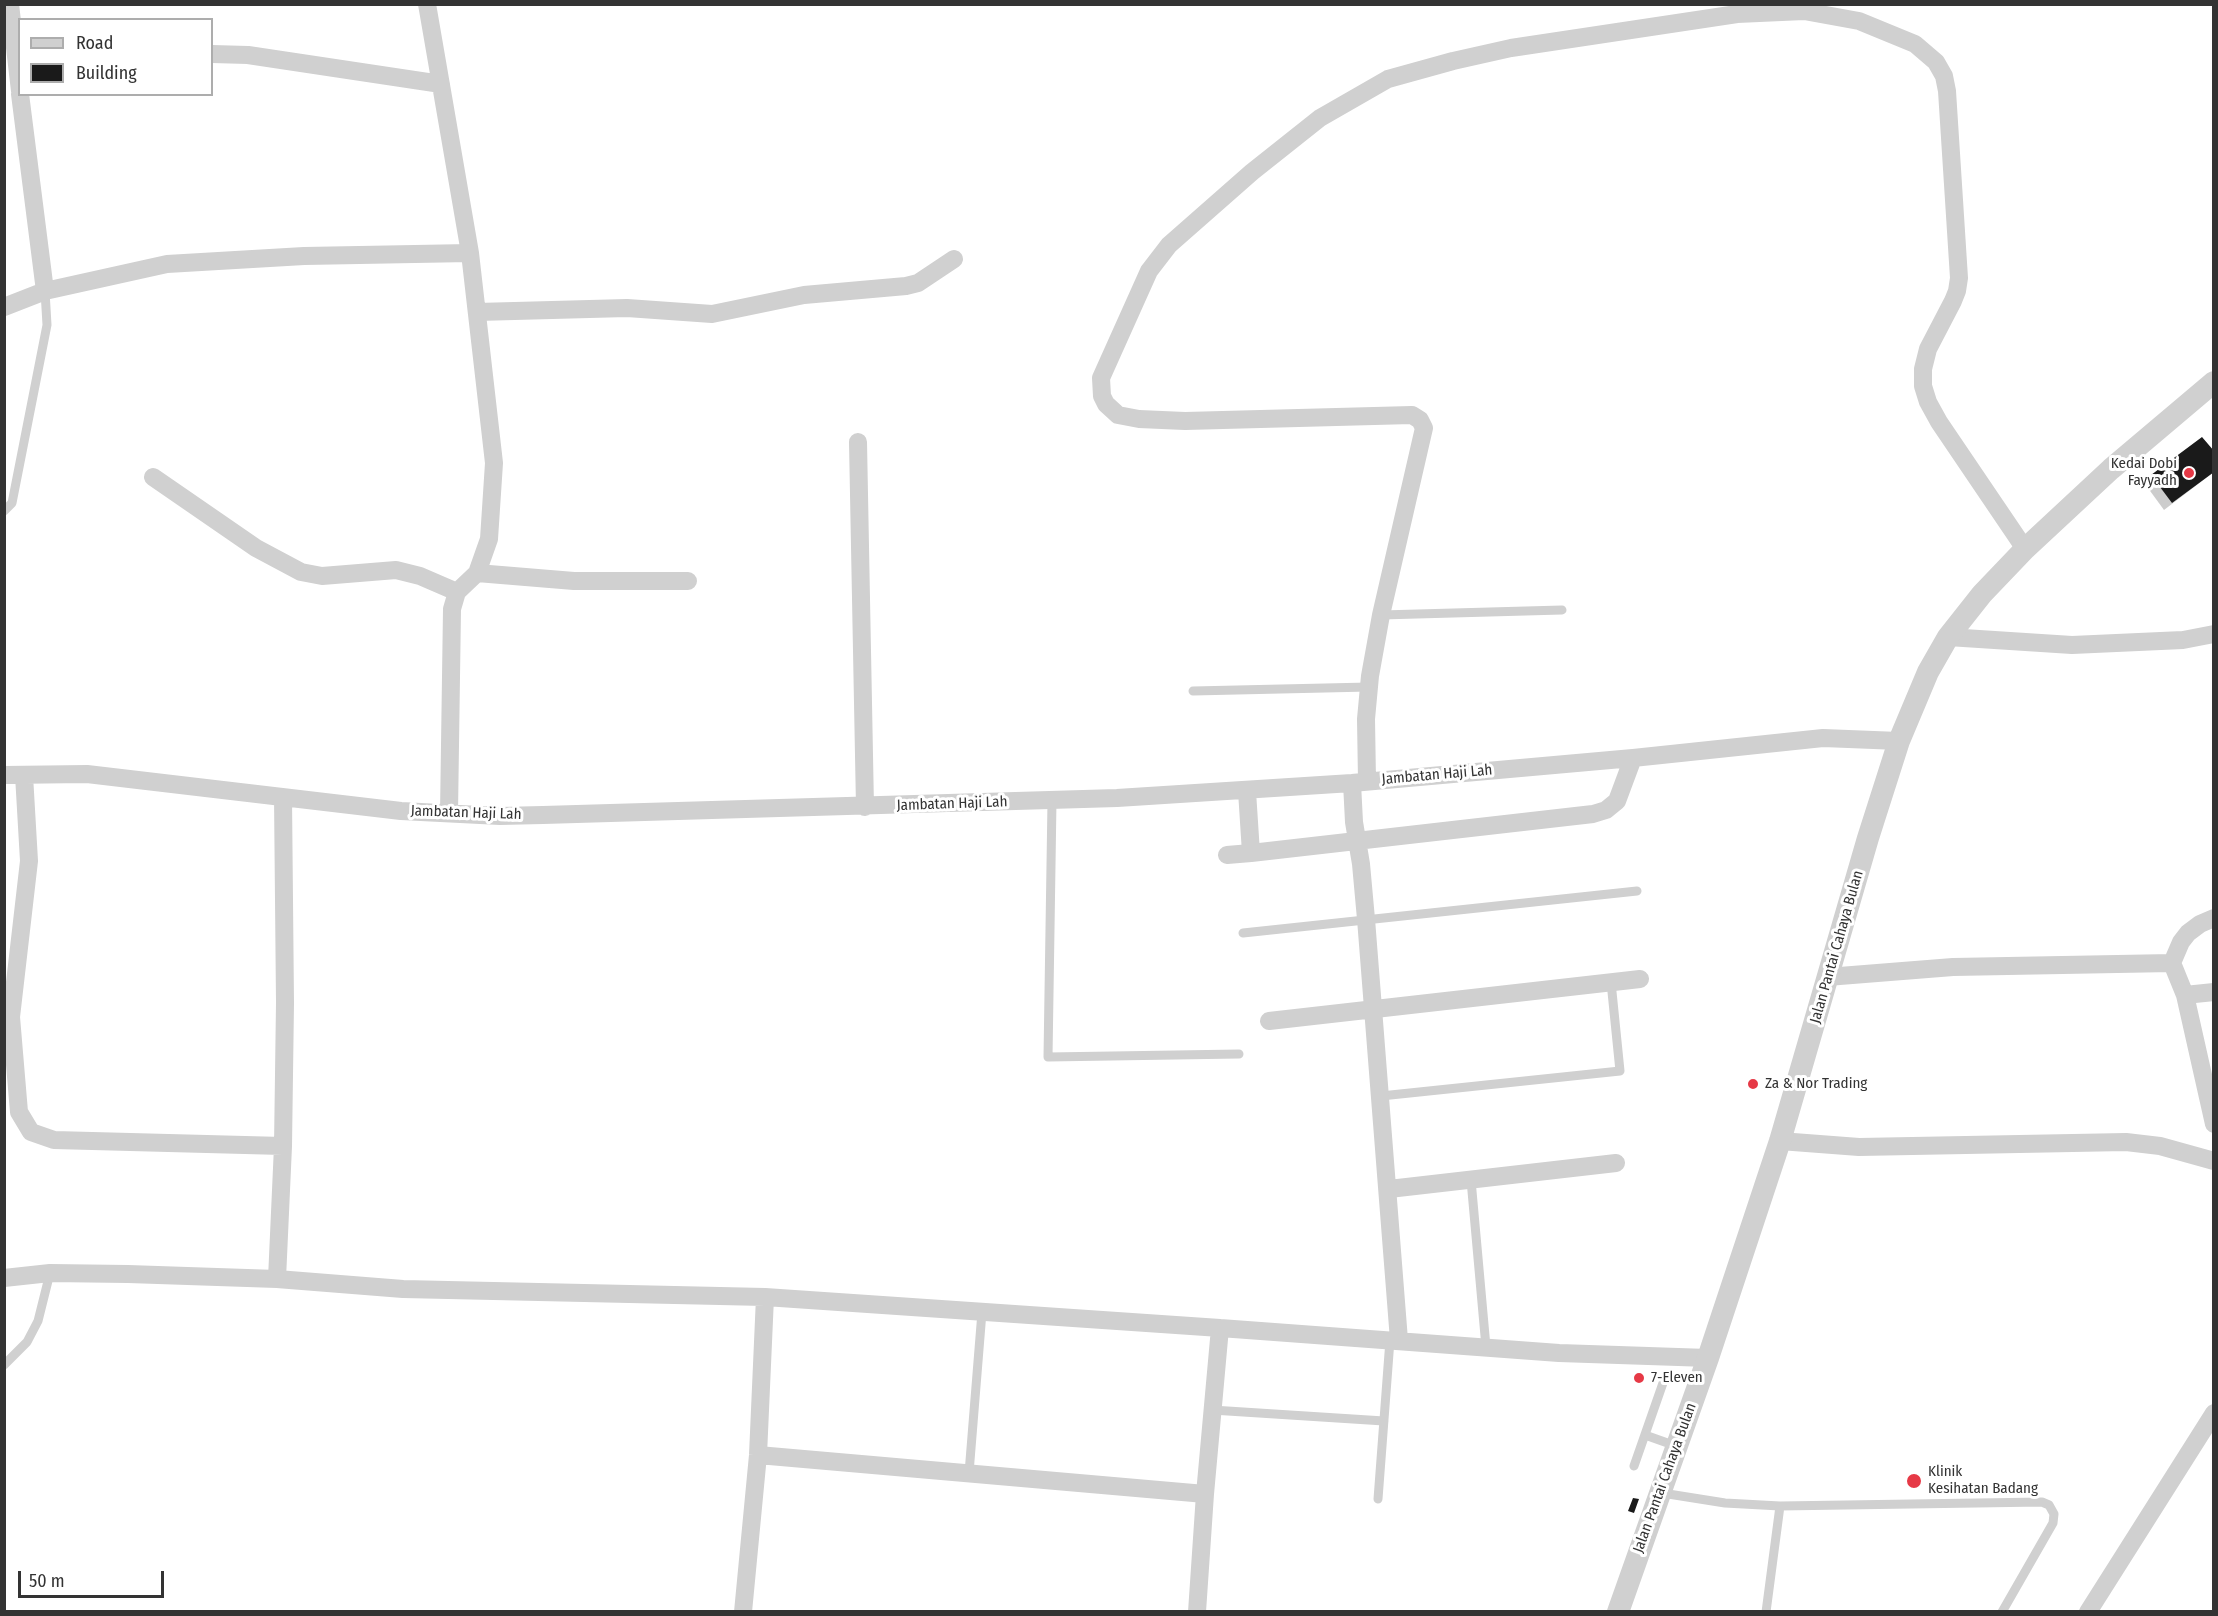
<!DOCTYPE html>
<style>
body{margin:0}
#map{position:relative;width:2218px;height:1616px;overflow:hidden;background:#fff;font-family:"Fira Sans Condensed",sans-serif}
canvas{display:block}
.frame{position:absolute;inset:0;border:6px solid #333;pointer-events:none}
.legend{position:absolute;left:18px;top:18px;width:195px;height:78px;box-sizing:border-box;background:#fff;border:2px solid #adadad;margin:0;padding:8px 10px;list-style:none;font-size:18px;color:#333}
.legend li{display:flex;align-items:center;gap:12px;height:30px}
.legend b{width:30px;border:2px solid #adadad}
.scale{position:absolute;left:18px;top:1571px;width:146px;height:27px;box-sizing:border-box;border:3px solid #333;border-top:0;padding-left:8px;font-size:18px;line-height:21px;white-space:nowrap;color:#333;-webkit-text-stroke:4px #fff;paint-order:stroke}
</style>
<div id="map">
<canvas width="2218" height="1616"></canvas>
<div class="frame"></div>
<ul class="legend">
<li><b style="height:8px;background:#d0d0d0"></b>Road</li>
<li><b style="height:16px;background:#1a1a1a"></b>Building</li>
</ul>
<div class="scale">50 m</div>
</div>
<script>
const g = document.querySelector('canvas').getContext('2d');
g.lineJoin = 'round';
function fillPath(path, color) { g.fillStyle = color; g.fill(path, 'evenodd'); }
const poly = rows => new Path2D(rows.map(r => 'M' + r).join(''));
function stroke(path, color, width, dash) { g.strokeStyle = color; g.lineWidth = width; g.lineCap = dash ? 'butt' : 'round'; g.setLineDash(dash || []); g.stroke(path); }
function write(font, color, halo, rows, align = 'center') {
  g.font = font + ' "Fira Sans Condensed",sans-serif'; g.lineWidth = 6; g.setLineDash([]); g.textBaseline = 'middle'; g.strokeStyle = halo; g.fillStyle = color; for (const [text, x, y, turn = 0] of rows) {
    g.save(); g.translate(x, y); g.rotate((+turn || 0) * Math.PI / 180); g.textAlign = isNaN(turn) ? turn : align; if (halo) g.strokeText(text, 0, 0); g.fillText(text, 0, 0); g.restore();
  }
}
const shadow = poly([
 [2214,472,2164,510,2145,484,2152,477]
]);
const building = poly([
 [2202,437,2214,451,2214,472,2172,503,2151,475],
 [1633,1498,1639,1499,1634,1513,1628,1511]
]);
const service = poly([
 [4,511,12,503,47,325,45,291],
 [1381,615,1562,610],
 [1193,691,1369,687],
 [1052,801,1048,1057,1239,1054],
 [1243,933,1637,891],
 [1381,1096,1620,1071,1611,982],
 [1471,1180,1486,1347],
 [4,1365,27,1342,38,1321,50,1273],
 [1212,1410,1384,1421],
 [1645,1435,1676,1446],
 [1634,1466,1663,1383],
 [969,1473,982,1312],
 [1662,1493,1725,1503,1780,1506,2042,1502,2049,1505,2054,1514,2053,1523,2002,1612],
 [1378,1499,1390,1340],
 [1766,1612,1780,1506]
]);
const minor = poly([
 [10,4,20,91],
 [427,4,470,253,494,463,489,539,477,573,457,592,452,609,449,813],
 [212,54,248,55,441,84],
 [20,94,45,291],
 [4,307,45,291,167,264,304,256,470,253],
 [477,312,627,308,712,314,804,295,906,286,918,283,954,259],
 [858,442,865,807],
 [153,477,256,548,301,572,322,576,396,570,420,576,457,592],
 [477,573,574,581,688,581],
 [1948,637,2072,645,2183,640,2214,634],
 [4,775,87,774,401,811,500,816,543,815,1117,798,1352,783,1633,758,1823,738,1899,741],
 [24,775,29,861,11,1017,19,1112,31,1132,54,1140,283,1146],
 [1367,781,1366,719,1370,676,1381,615,1424,428,1420,420,1412,415,1185,421,1139,419,1118,415,1106,404,1102,396,1101,378,1149,271,1169,245,1252,172,1320,118,1388,79,1453,61,1511,48,1737,14,1804,11,1859,21,1915,44,1936,62,1944,76,1947,91,1959,278,1957,291,1953,301,1928,349,1923,369,1923,386,1928,402,1939,422,2025,549],
 [1352,783,1354,822,1361,864,1366,919,1399,1340],
 [1247,791,1251,853,1593,814,1606,810,1617,801,1633,758],
 [1227,855,1251,853],
 [2214,918,2200,924,2188,933,2181,942,2172,963,2185,995,2214,1124],
 [1827,977,1953,967,2172,963],
 [2185,995,2214,992],
 [1269,1021,1640,979],
 [1780,1141,1859,1147,2126,1142,2160,1146,2214,1161],
 [1389,1189,1616,1163],
 [4,1278,50,1273,128,1274,277,1279,403,1289,765,1297,1220,1328,1559,1353,1708,1358],
 [277,1279,283,1146,285,1003,283,797],
 [758,1455,1205,1494],
 [743,1612,758,1455,765,1297],
 [1197,1612,1205,1494,1220,1328],
 [2088,1612,2214,1413]
]);
const tertiary = poly([
 [1618,1612,1708,1358,1780,1141,1868,838,1899,741,1928,672,1948,637,1982,594,2025,549,2111,469,2214,382]
]);
const markers = [
 [2189,473,6,"#e63946"],
 [1753,1084,6,"#e63946"],
 [1639,1378,6,"#e63946"],
 [1914,1481,8,"#e63946"]
];
const poiNames = [
 ["Kedai Dobi",2177,464,"right"],
 ["Fayyadh",2177,481,"right"],
 ["Za & Nor Trading",1765,1084],
 ["7-Eleven",1651,1378],
 ["Klinik",1928,1472],
 ["Kesihatan Badang",1928,1489]
];
const streetNames = [
 ["Jambatan Haji Lah",1437,775,-5],
 ["Jambatan Haji Lah",952,804,-2],
 ["Jambatan Haji Lah",466,813,2],
 ["Jalan Pantai Cahaya Bulan",1837,947,-74],
 ["Jalan Pantai Cahaya Bulan",1665,1478,-70]
];
fillPath(shadow, '#0003');
fillPath(building, '#1a1a1a');
stroke(service, '#d0d0d0', 9);
stroke(minor, '#d0d0d0', 18);
stroke(tertiary, '#d0d0d0', 22);
for (const [x, y, r, color] of markers) { const dot = new Path2D(); dot.arc(x, y, r, 0, 2 * Math.PI); g.fillStyle = color; g.fill(dot); stroke(dot, '#fff', 2); }
write('15px', '#333', '#fff', poiNames, 'left');
write('15px', '#333', '#fff', streetNames);
</script>
